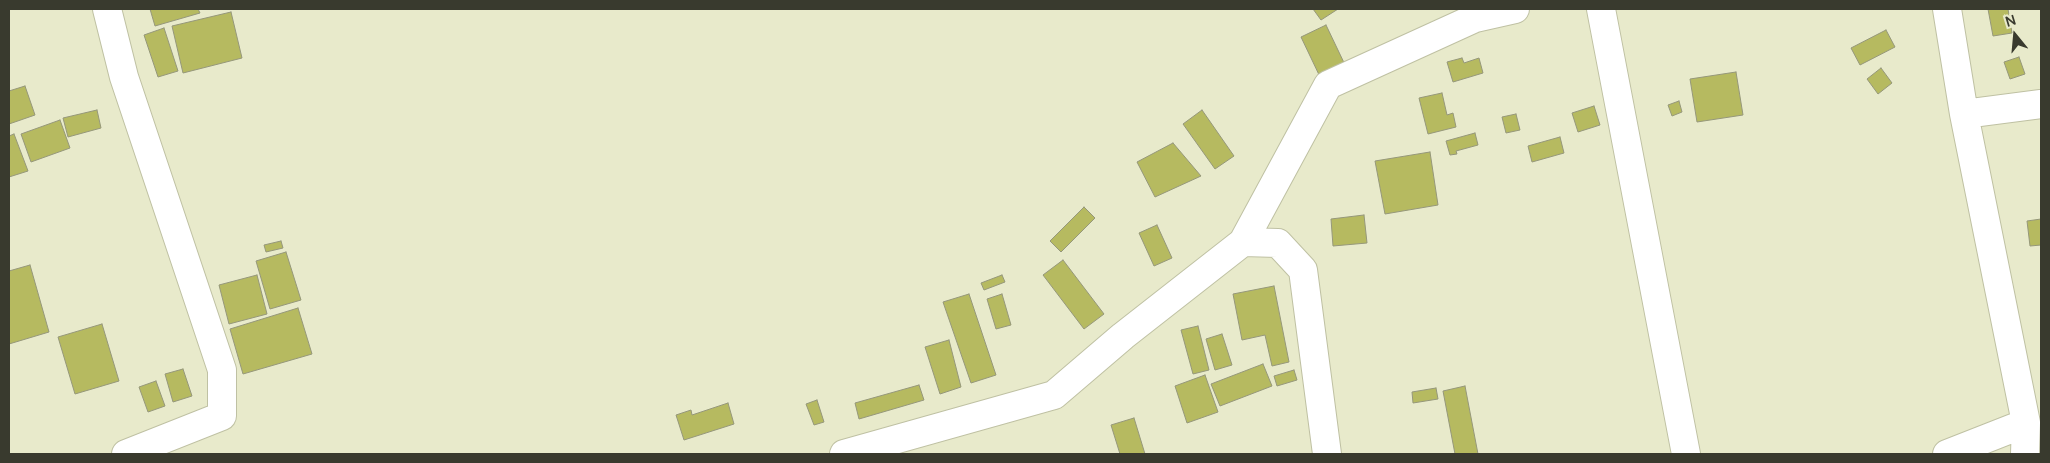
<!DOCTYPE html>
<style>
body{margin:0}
#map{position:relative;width:2050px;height:463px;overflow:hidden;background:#e8eacb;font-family:Manrope,sans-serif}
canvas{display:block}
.frame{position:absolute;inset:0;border:10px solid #393a2e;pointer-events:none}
.north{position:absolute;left:1990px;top:10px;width:50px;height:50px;-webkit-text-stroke:4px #e8eacb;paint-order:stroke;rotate:343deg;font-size:14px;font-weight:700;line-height:20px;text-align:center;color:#393a2e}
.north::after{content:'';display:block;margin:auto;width:18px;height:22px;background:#393a2e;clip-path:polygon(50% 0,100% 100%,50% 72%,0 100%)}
</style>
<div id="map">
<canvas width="2050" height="463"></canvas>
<div class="frame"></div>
<div class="north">N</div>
</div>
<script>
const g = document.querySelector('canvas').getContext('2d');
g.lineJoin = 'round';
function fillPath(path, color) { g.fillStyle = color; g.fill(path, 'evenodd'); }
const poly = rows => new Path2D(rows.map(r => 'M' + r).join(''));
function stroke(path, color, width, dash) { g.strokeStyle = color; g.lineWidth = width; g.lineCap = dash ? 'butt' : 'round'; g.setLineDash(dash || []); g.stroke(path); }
const building = poly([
 [150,9,198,9,200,13,155,26,150,9],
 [1313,9,1338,9,1321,20,1313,9],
 [1988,9,2008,9,2012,33,1993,36,1988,9],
 [231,12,242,58,183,73,172,26,231,12],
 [1326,25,1347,69,1322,81,1301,37,1326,25],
 [164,28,178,71,158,77,144,35,164,28],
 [1886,30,1895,47,1860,65,1851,48,1886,30],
 [2019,57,2025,74,2010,79,2004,62,2019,57],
 [1462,58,1464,63,1479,58,1483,73,1453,82,1447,62,1462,58],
 [1881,68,1892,83,1878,94,1867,79,1881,68],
 [1736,72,1743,115,1697,122,1690,79,1736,72],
 [25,86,35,115,9,124,9,91,25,86],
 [1442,93,1447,115,1453,113,1456,127,1428,134,1419,98,1442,93],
 [1679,101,1682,112,1672,116,1668,105,1679,101],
 [1594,106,1600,125,1578,132,1572,113,1594,106],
 [97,110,101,128,68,137,63,118,97,110],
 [1202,110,1234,156,1215,169,1183,124,1202,110],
 [1516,114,1520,130,1506,133,1502,117,1516,114],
 [60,120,70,148,31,162,21,134,60,120],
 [1475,133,1478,145,1456,151,1457,154,1450,155,1446,141,1475,133],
 [14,134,28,171,9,177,9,136,14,134],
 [1560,137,1564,153,1532,162,1528,146,1560,137],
 [1173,143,1201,176,1155,197,1137,162,1173,143],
 [1430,152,1438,205,1385,214,1375,161,1430,152],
 [1084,207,1095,218,1061,252,1050,241,1084,207],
 [1364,215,1367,243,1333,246,1331,219,1364,215],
 [2041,219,2041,245,2030,246,2027,221,2041,219],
 [1157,225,1172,258,1154,266,1139,233,1157,225],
 [281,241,283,248,266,252,264,245,281,241],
 [286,252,301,300,270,309,256,261,286,252],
 [1063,260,1104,314,1084,329,1043,275,1063,260],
 [30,265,49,332,9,344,9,271,30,265],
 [257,275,267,314,229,324,219,285,257,275],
 [1002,275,1005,282,984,290,981,283,1002,275],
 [1274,286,1289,362,1272,366,1265,335,1242,340,1233,294,1274,286],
 [969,294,996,375,971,383,943,302,969,294],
 [1002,294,1011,325,996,329,987,299,1002,294],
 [298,308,312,354,243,374,230,329,298,308],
 [102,324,119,381,75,394,58,337,102,324],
 [1198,326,1209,370,1193,374,1181,330,1198,326],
 [1222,334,1232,365,1215,370,1206,339,1222,334],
 [949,340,961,387,940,394,925,347,949,340],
 [1263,364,1272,386,1220,406,1211,384,1263,364],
 [183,369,192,396,173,402,165,374,183,369],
 [1294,370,1297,380,1277,386,1274,376,1294,370],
 [1205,375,1218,412,1187,423,1175,386,1205,375],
 [156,381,165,406,148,412,139,387,156,381],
 [919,385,924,400,859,419,855,403,919,385],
 [1465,386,1478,454,1455,454,1443,391,1465,386],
 [1436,388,1438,399,1413,403,1412,392,1436,388],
 [817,400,824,422,814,425,806,404,817,400],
 [728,403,734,424,684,440,676,415,691,410,692,415,728,403],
 [1134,418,1145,454,1120,454,1111,425,1134,418]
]);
const minor = poly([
 [107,9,124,77,222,370,222,416,126,454],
 [1601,9,1686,454],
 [1947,9,1964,114,2026,423,2025,454],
 [1964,114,2041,104],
 [1243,242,1328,85,1475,18,1515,9],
 [844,454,1054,395,1123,336,1243,242,1278,243,1303,270,1327,454],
 [1947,454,2026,423]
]);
fillPath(building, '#b6ba60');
stroke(building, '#95977a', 1);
stroke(minor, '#bfc1a3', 30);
stroke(minor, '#fff', 28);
</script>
